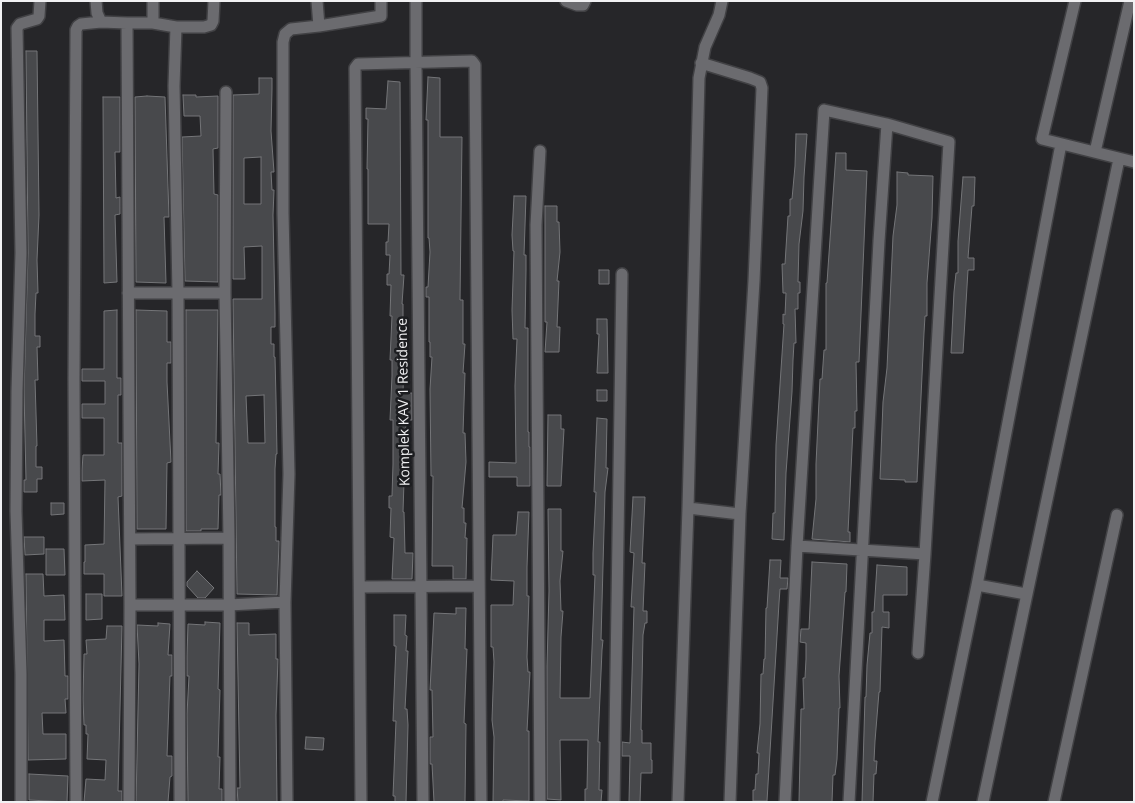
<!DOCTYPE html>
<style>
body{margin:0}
#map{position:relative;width:1135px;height:803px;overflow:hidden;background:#262629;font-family:"Open Sans",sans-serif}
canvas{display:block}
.frame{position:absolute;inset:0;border:2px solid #f1f1f3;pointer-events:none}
</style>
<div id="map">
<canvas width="1135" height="803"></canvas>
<div class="frame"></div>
</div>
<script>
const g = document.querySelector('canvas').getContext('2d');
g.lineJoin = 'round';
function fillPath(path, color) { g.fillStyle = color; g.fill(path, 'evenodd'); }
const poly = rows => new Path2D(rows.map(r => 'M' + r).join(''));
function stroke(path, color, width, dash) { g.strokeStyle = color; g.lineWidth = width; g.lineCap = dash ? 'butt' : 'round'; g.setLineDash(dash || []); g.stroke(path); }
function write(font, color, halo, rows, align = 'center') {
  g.font = font + ' "Open Sans",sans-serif'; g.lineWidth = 5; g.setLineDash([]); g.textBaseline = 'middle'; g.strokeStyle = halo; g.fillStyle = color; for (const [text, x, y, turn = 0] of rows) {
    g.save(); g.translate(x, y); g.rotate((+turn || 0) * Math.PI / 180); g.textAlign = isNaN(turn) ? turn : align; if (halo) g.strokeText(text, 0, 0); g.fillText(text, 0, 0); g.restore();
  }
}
const building = poly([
 [26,51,37,51,39,215,37,260,38,293,36,293,35,314,35,336,40,336,40,347,37,347,38,380,35,380,37,446,36,446,36,467,42,467,42,479,37,479,37,492,24,492,24,480,26,480,24,391,28,253,26,51],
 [428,77,440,78,440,137,462,137,460,300,463,300,463,344,465,344,463,373,465,373,463,433,465,433,466,462,462,508,464,508,464,523,466,523,465,538,467,538,466,579,453,579,453,566,432,566,433,476,431,476,430,389,432,357,430,357,430,342,429,342,429,297,426,297,426,287,428,287,430,252,429,238,428,238,428,120,426,120,428,77],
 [259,78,272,78,272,89,271,131,274,172,271,172,272,190,274,190,273,215,275,313,275,327,271,327,271,344,274,344,274,357,275,357,276,399,277,454,276,454,275,469,275,527,276,527,276,541,279,541,279,544,277,595,237,594,233,299,262,299,262,246,244,247,245,279,233,279,233,95,259,94,259,78],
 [261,157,261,204,244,204,244,158,261,157],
 [264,395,265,443,248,443,246,396,264,395],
 [388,81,400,82,401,275,404,275,402,304,403,304,403,319,405,319,403,393,412,393,412,420,406,420,403,512,404,512,405,553,413,553,412,579,392,579,394,538,390,537,391,508,389,508,389,496,392,496,393,464,393,420,390,420,392,376,392,360,390,360,392,316,390,316,391,285,387,285,387,274,389,274,390,255,386,255,386,242,388,242,389,224,368,224,368,169,367,169,368,119,366,119,366,108,386,109,388,81],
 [183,95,196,95,196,97,218,96,218,148,213,149,214,194,218,195,218,282,185,281,182,137,201,136,200,116,184,116,183,95],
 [147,96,165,97,169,217,164,217,166,283,136,282,135,97,147,96],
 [103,97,120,97,120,152,115,152,116,198,120,197,120,214,115,215,117,282,104,283,103,97],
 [796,134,807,134,804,177,803,211,799,244,798,282,800,282,800,293,798,293,798,309,795,309,796,343,794,343,793,360,792,392,786,473,784,540,772,539,773,513,775,513,776,445,784,324,783,324,783,314,785,315,786,293,783,293,782,264,785,264,788,216,790,216,790,199,792,199,795,166,796,134],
 [836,153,846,153,846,170,867,171,859,362,856,362,857,411,855,411,855,428,853,428,849,512,848,532,850,532,850,542,812,539,816,499,816,464,820,379,822,379,824,350,826,350,826,283,827,283,828,268,836,153],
 [897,172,908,173,908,175,933,176,932,218,927,283,927,316,925,316,924,333,917,482,905,482,905,480,880,479,883,402,887,368,893,236,897,205,897,172],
 [963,177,975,177,974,206,972,206,968,258,974,258,974,270,968,270,963,353,951,353,954,292,956,273,958,273,958,241,963,177],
 [514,196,526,196,524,255,526,255,526,270,525,328,528,328,528,432,529,432,529,447,530,447,530,486,517,486,517,477,489,477,489,462,516,463,515,386,517,339,513,339,512,310,514,251,513,251,512,235,514,196],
 [545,206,557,206,557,222,559,222,560,252,557,281,559,281,557,327,560,327,559,352,545,352,547,322,545,322,545,206],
 [599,270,609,270,609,284,599,284,599,270],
 [117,310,117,378,121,378,121,395,118,395,118,443,122,443,122,496,118,497,122,596,104,596,104,574,84,574,84,562,85,562,85,545,104,544,105,480,82,481,82,470,83,455,104,455,104,418,82,418,82,404,105,404,105,381,82,381,82,369,104,369,104,311,117,310],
 [136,310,167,311,167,342,171,342,171,363,167,363,167,382,171,462,167,463,166,529,137,529,136,310],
 [186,310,218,310,216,443,219,443,218,474,220,474,221,495,219,495,218,529,201,529,201,531,186,531,186,310],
 [597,319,607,319,608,373,597,373,599,334,597,334,597,319],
 [597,390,607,390,607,401,597,401,597,390],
 [548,415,561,415,561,429,564,429,561,486,547,486,548,415],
 [597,418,607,419,606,468,608,468,605,492,601,640,603,640,602,650,598,742,600,742,599,790,602,790,601,802,585,802,585,789,587,789,588,740,560,740,561,800,547,799,547,666,549,591,548,509,561,509,561,551,563,551,560,581,561,611,563,611,561,637,560,698,590,698,595,575,593,575,593,553,596,492,594,492,597,418],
 [633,497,645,497,642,563,645,563,643,611,647,611,647,623,645,623,643,635,641,730,642,730,642,743,651,743,651,760,652,760,652,773,641,773,640,802,629,802,630,756,622,756,622,742,630,743,634,607,631,607,634,553,630,552,633,497],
 [51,503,64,503,64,514,51,515,51,503],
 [518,512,529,512,527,567,527,596,529,596,527,657,528,672,530,672,527,731,529,731,529,801,503,800,503,802,493,802,494,737,492,720,494,662,493,647,491,647,491,605,513,605,514,581,491,580,493,535,516,535,518,512],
 [24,537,44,537,44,554,25,555,24,537],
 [46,549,64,549,65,575,46,575,46,549],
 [770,560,781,560,780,578,788,578,787,589,780,589,779,603,767,801,753,801,753,790,755,790,756,774,758,774,759,753,757,753,760,724,761,674,763,674,764,659,765,659,766,608,767,608,770,560],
 [812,562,847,564,846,592,845,592,839,676,840,708,839,708,837,759,835,775,833,775,832,802,799,802,801,709,804,709,803,678,805,678,806,659,806,643,800,642,801,629,809,629,812,562],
 [877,565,907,567,907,595,883,595,883,612,889,612,889,628,882,627,880,692,879,692,875,741,874,761,877,761,876,774,874,774,873,802,862,802,865,697,866,697,867,665,870,633,872,633,872,612,874,612,877,565],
 [197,571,214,588,205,598,198,598,187,586,187,582,197,571],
 [26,574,43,574,44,596,64,595,65,620,44,620,44,641,64,640,65,676,68,676,68,699,65,699,66,713,42,713,43,734,66,734,66,759,28,760,26,574],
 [86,594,102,594,102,619,86,620,86,594],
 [456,608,466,608,465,649,467,649,464,723,466,724,465,802,434,802,432,764,430,764,430,737,433,737,432,690,430,690,434,613,456,614,456,608],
 [394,615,406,615,405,635,407,636,406,651,408,651,405,709,407,709,408,725,406,802,395,802,395,796,393,796,396,721,393,721,396,646,394,646,394,615],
 [205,622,220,623,218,689,220,690,218,757,220,757,219,789,222,789,222,802,188,802,187,714,189,676,187,676,187,656,188,624,205,625,205,622],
 [158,623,170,624,168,655,172,655,172,676,170,676,167,756,172,756,172,776,170,777,168,802,136,802,139,664,137,625,158,626,158,623],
 [237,623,249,623,249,635,276,634,276,659,278,659,276,715,277,802,238,802,237,788,240,788,237,623],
 [107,626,122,626,118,791,122,791,122,802,84,802,86,779,105,780,106,760,87,759,88,734,86,734,86,725,84,725,83,699,84,654,87,654,86,640,106,639,107,626],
 [306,737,324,738,323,750,305,749,306,737],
 [29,774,68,776,67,802,29,800,29,774]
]);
const minor = poly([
 [96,1,97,13,101,22,127,23,130,605,129,802],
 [416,1,416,63,423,802],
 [566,1,577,5,583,5,585,1],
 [1075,1,1042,139,1134,162],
 [127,23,153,23,176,27,174,86,178,293,180,802],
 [153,23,153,1],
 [319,26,381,16,381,1],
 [176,27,204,27,211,25,213,21,214,1],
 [701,63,750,78,760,82,762,88,754,281,740,514,730,802],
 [226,92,225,293,229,538,230,802],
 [1095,152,1130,1],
 [128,293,225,293],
 [688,508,740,514],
 [130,539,229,538],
 [797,546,925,554],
 [977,585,1026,594],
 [360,587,479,586],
 [130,605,229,605,285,602],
 [21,802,21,674,16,511,17,391,21,253,17,28,20,24,37,19,39,16,40,1],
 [76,802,74,378,76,30,78,26,81,24,101,22],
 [287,802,285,602,289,474,283,213,283,42,285,34,291,29,319,26,317,1],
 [361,802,355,68,358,64,472,61,475,65,481,802],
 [540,802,536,225,540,151],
 [614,802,622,274],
 [678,802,688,508,699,78,705,47,719,15,722,1],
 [785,802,797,546,824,110,887,124,949,142,925,554,918,653],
 [849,802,879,241,887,124],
 [932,802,977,585,1061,144],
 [983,802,1119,159],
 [1054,802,1117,515]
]);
const streetNames = [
 ["Komplek KAV 1 Residence",404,402,-91]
];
fillPath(building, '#48494c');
stroke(building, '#747578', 1);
stroke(minor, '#414144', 14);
stroke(minor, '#6b6b6f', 11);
write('14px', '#f1f1f3', '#1c1d20', streetNames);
</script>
